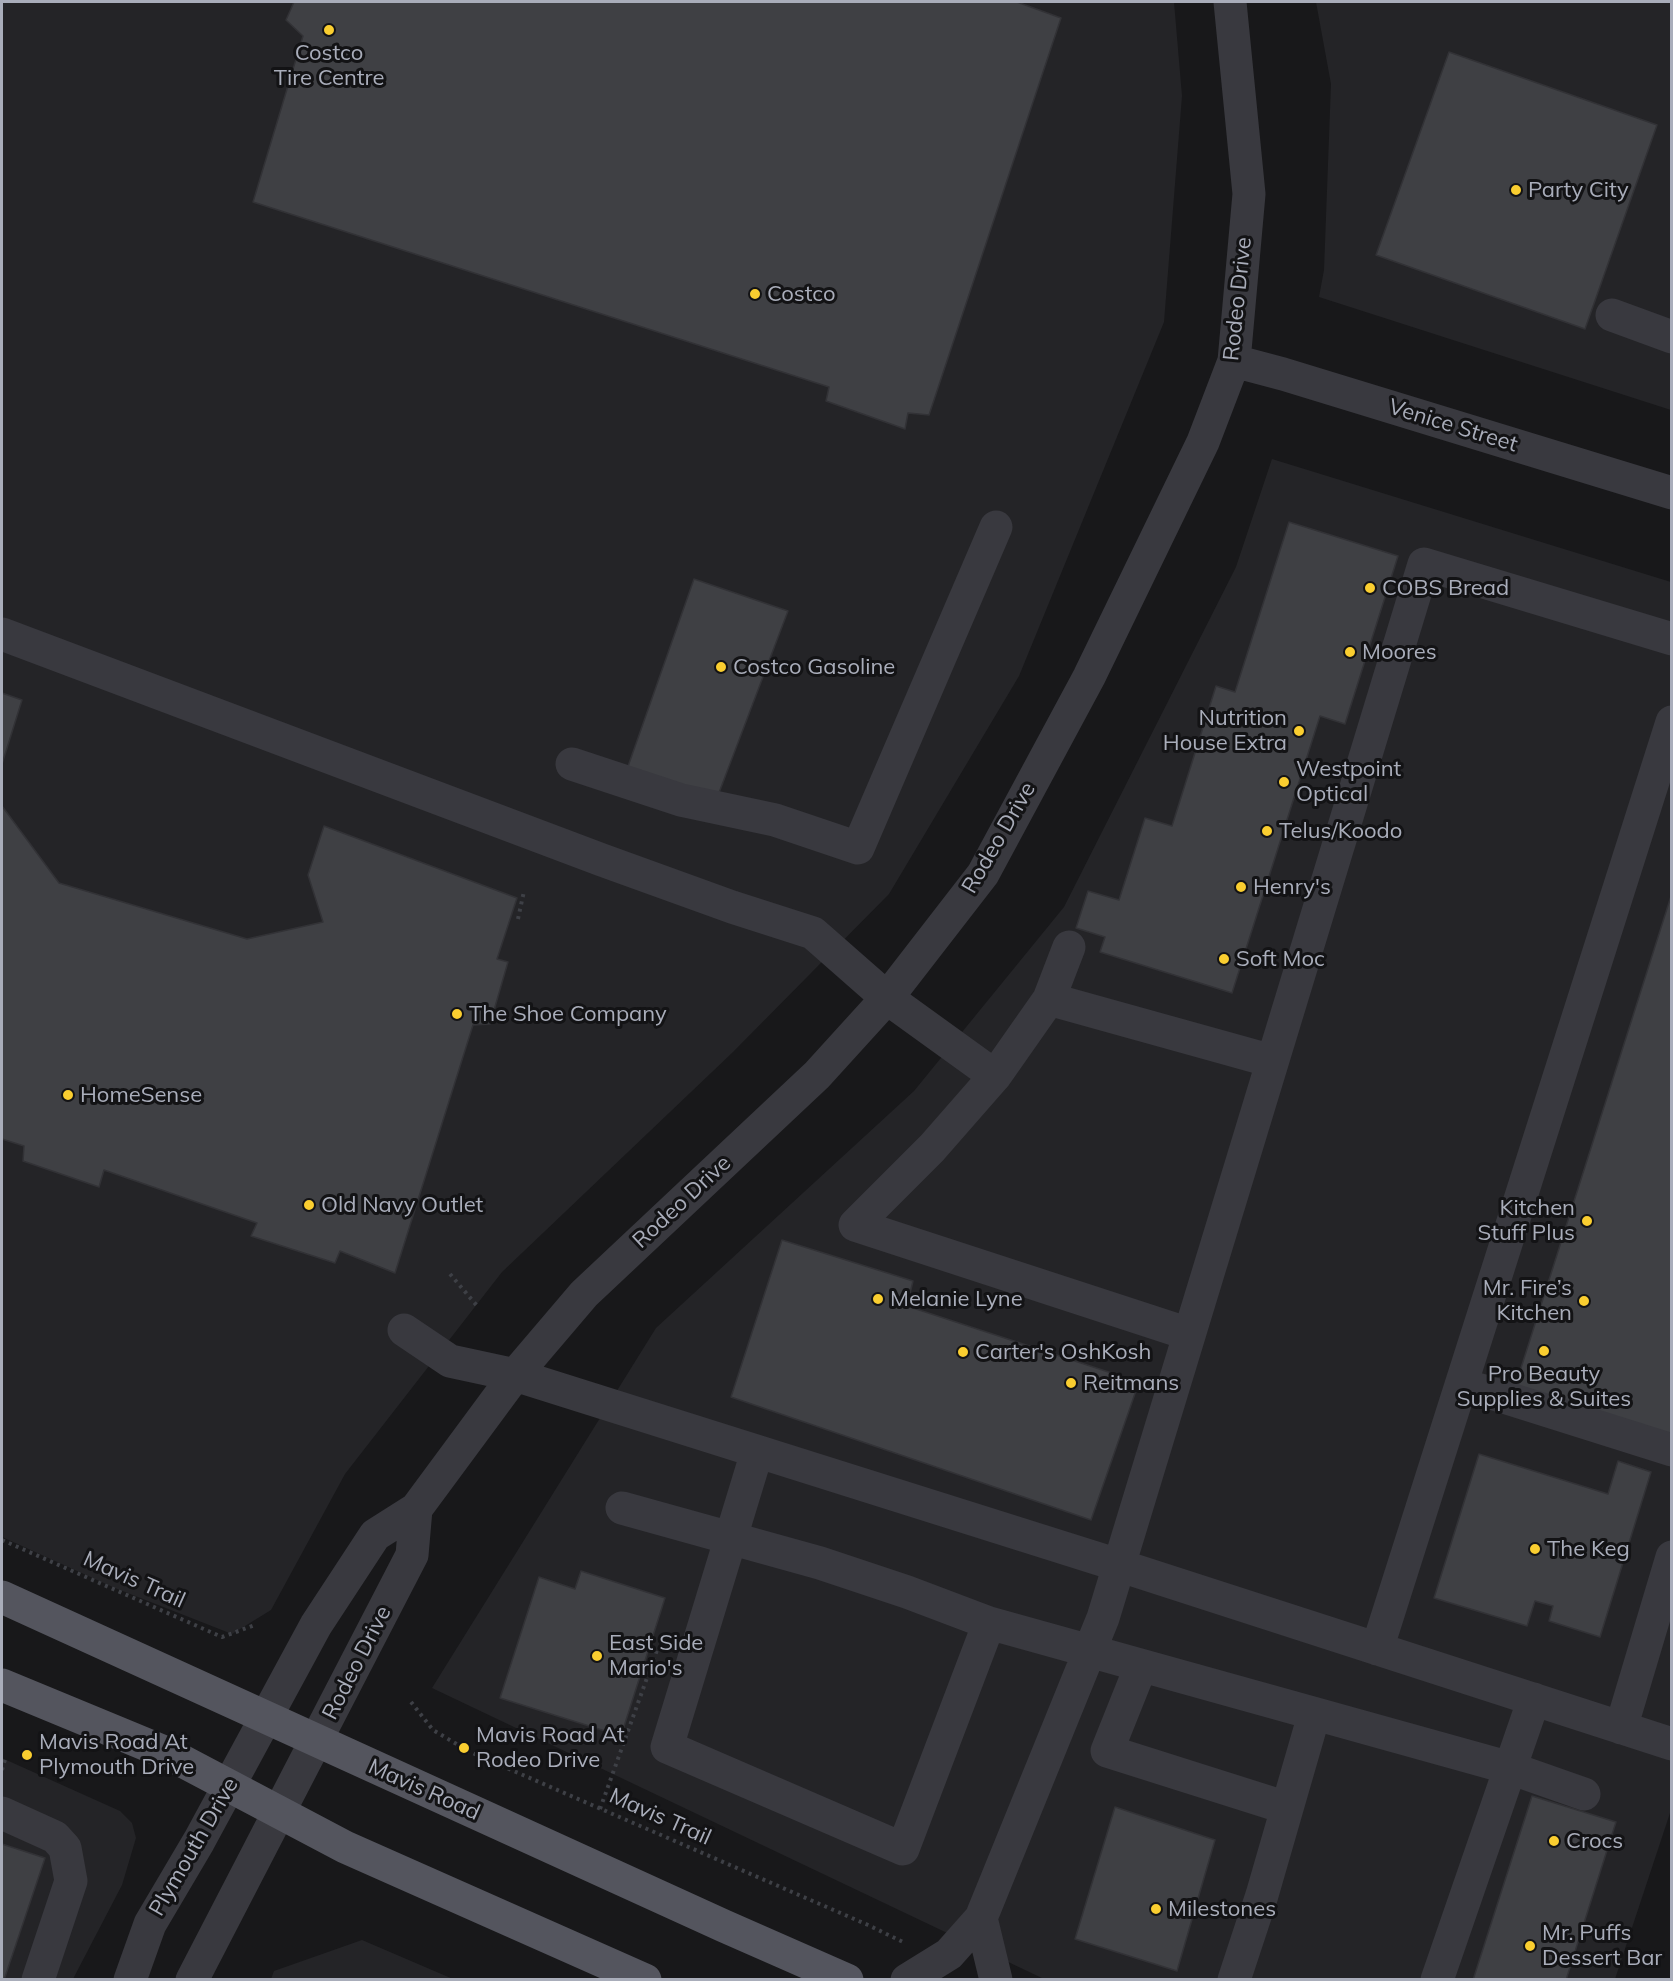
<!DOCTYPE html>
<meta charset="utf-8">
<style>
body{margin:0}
#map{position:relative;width:1673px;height:1981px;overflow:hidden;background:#18181a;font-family:Mulish,sans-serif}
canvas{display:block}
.frame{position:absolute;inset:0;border:3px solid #a9adba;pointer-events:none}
</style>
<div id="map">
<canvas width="1673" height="1981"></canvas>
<div class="frame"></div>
</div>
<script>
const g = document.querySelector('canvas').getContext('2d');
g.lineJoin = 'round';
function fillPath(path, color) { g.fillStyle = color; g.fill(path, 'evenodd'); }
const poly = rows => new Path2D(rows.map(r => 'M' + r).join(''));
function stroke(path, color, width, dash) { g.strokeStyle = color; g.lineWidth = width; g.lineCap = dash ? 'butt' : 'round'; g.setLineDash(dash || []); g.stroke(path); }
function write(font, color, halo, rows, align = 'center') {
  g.font = font + ' Mulish,sans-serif'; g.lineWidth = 6; g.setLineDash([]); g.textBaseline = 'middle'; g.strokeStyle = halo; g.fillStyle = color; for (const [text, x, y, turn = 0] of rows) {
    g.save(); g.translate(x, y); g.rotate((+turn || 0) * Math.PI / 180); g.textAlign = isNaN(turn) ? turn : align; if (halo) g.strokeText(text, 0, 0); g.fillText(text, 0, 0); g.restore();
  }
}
const built = poly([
 [2,2,1174,2,1182,96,1164,322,1019,676,889,894,733,1052,502,1272,345,1474,271,1610,232,1634,115,1588,2,1537],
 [1316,2,1671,2,1671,410,1319,297,1324,270,1331,84],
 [1272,459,1671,582,1672,1807,1615,1979,1044,1979,432,1688,656,1328,914,1091,1064,907,1236,567],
 [2,1758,120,1811,132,1823,136,1838,122,1885,73,1979,2,1979],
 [362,1940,453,1979,271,1979,274,1971]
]);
const building = poly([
 [294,2,1017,2,1061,18,929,415,908,413,905,429,826,401,829,387,253,202,303,36,286,20,294,2],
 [1449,52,1657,125,1585,329,1376,255,1449,52],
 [1289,522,1398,556,1345,724,1320,716,1232,993,1100,952,1105,937,1076,928,1088,891,1119,900,1145,818,1172,826,1216,686,1235,692,1289,522],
 [694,579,788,611,717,798,626,772,694,579],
 [2,693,22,700,2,764,2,693],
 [2,806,59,883,247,939,323,922,308,875,324,826,517,898,497,959,508,962,490,1024,473,1025,395,1273,340,1251,335,1263,251,1236,257,1223,104,1170,99,1187,23,1161,24,1146,2,1139,2,806],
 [1672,893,1672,1438,1514,1390,1672,893],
 [782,1240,913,1281,907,1306,1139,1382,1091,1520,731,1397,782,1240],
 [1479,1454,1608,1494,1618,1461,1651,1472,1600,1637,1549,1621,1553,1606,1535,1601,1527,1626,1434,1598,1479,1454],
 [581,1571,665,1598,621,1736,500,1698,539,1577,575,1589,581,1571],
 [1532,1796,1616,1822,1566,1980,1473,1980,1532,1796],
 [1115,1807,1215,1840,1177,1971,1075,1939,1115,1807],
 [2,1844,45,1858,4,1980,2,1980,2,1844]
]);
const path = poly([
 [518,919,524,891],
 [450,1274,478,1307],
 [2,1540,222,1637,255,1625],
 [411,1702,433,1730,470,1752,868,1925,903,1942],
 [2,1770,6,1756],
 [600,1809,657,1650]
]);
const minor = poly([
 [1612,315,1672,337],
 [1234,361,1283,374,1672,493],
 [2,634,602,860,732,907,813,933,887,998,995,1076],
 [572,764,681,800,775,820,858,848,996,527],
 [1069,947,1049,999,995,1076,932,1148,855,1225,1189,1334],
 [1049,999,1272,1061],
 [404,1330,450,1361,515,1375,1118,1565,1672,1744],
 [1461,1385,1488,1392,1672,1450],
 [757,1452,667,1747,903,1849,989,1623],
 [622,1508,820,1563,907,1592,989,1623,1510,1768,1584,1794],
 [1377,1649,1672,722],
 [1141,1666,1107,1751,1287,1808],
 [1621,1728,1672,1557],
 [2,1813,55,1837,65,1848,71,1881,38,1980],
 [981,1918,996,1980],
 [130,1980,150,1924,199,1841,316,1625,375,1535,416,1509,515,1375,584,1294,817,1075,887,998,983,874,1089,677,1203,442,1234,361,1249,194,1230,2],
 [192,1980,412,1555,416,1509],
 [907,1980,949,1954,981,1918,1103,1618,1424,564,1672,639],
 [1234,1980,1262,1895,1314,1715],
 [1437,1980,1534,1699]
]);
const major = poly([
 [2,1597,724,1926,847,1980],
 [2,1685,169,1754,345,1847,645,1980]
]);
const markers = [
 [329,30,6,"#face30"],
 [1516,190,6,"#face30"],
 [755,294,6,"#face30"],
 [1370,588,6,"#face30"],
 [1350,652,6,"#face30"],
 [721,667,6,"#face30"],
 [1299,731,6,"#face30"],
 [1284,782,6,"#face30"],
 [1267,831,6,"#face30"],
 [1241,887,6,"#face30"],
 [1224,959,6,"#face30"],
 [457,1014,6,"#face30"],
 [68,1095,6,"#face30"],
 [309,1205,6,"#face30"],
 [1587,1221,6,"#face30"],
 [878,1299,6,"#face30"],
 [1584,1301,6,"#face30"],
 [1544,1351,6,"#face30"],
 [963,1352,6,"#face30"],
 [1071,1383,6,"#face30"],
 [1535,1549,6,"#face30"],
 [597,1656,6,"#face30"],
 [464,1748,6,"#face30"],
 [27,1755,6,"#face30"],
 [1554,1841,6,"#face30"],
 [1156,1909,6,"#face30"],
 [1530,1946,6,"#face30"]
];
const poiNames = [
 ["Costco",329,53,"center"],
 ["Tire Centre",329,78,"center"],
 ["Party City",1528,190],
 ["Costco",767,294],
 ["COBS Bread",1382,588],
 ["Moores",1362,652],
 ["Costco Gasoline",733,667],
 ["Nutrition",1287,718,"right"],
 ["House Extra",1287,743,"right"],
 ["Westpoint",1296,769],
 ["Optical",1296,794],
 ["Telus/Koodo",1279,831],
 ["Henry's",1253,887],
 ["Soft Moc",1236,959],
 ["The Shoe Company",469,1014],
 ["HomeSense",80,1095],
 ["Old Navy Outlet",321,1205],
 ["Kitchen",1575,1208,"right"],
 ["Stuff Plus",1575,1233,"right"],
 ["Mr. Fire’s",1572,1288,"right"],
 ["Kitchen",1572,1313,"right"],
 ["Melanie Lyne",890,1299],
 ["Carter's OshKosh",975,1352],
 ["Pro Beauty",1544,1374,"center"],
 ["Supplies & Suites",1544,1399,"center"],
 ["Reitmans",1083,1383],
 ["The Keg",1547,1549],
 ["East Side",609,1643],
 ["Mario's",609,1668],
 ["Mavis Road At",476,1735],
 ["Rodeo Drive",476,1760],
 ["Mavis Road At",39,1742],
 ["Plymouth Drive",39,1767],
 ["Crocs",1566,1841],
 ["Milestones",1168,1909],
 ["Mr. Puffs",1542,1933],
 ["Dessert Bar",1542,1958]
];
const streetNames = [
 ["Rodeo Drive",1238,299,-84],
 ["Venice Street",1453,426,17],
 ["Rodeo Drive",999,838,-60],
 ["Rodeo Drive",682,1202,-43],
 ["Mavis Trail",134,1580,24],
 ["Rodeo Drive",357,1663,-63],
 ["Mavis Road",424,1790,24],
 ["Mavis Trail",660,1817,24],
 ["Plymouth Drive",194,1847,-60]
];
fillPath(built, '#242427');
fillPath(building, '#3f4044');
stroke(building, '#323236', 1.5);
stroke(path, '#3e4046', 4, [3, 4.5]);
stroke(minor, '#39393f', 33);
stroke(major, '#54555e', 33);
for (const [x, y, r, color] of markers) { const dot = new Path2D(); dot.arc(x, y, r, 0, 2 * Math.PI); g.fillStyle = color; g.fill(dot); stroke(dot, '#131315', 2); }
write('22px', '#a9adba', '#131315', poiNames, 'left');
write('22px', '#a9adba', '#131315', streetNames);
</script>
